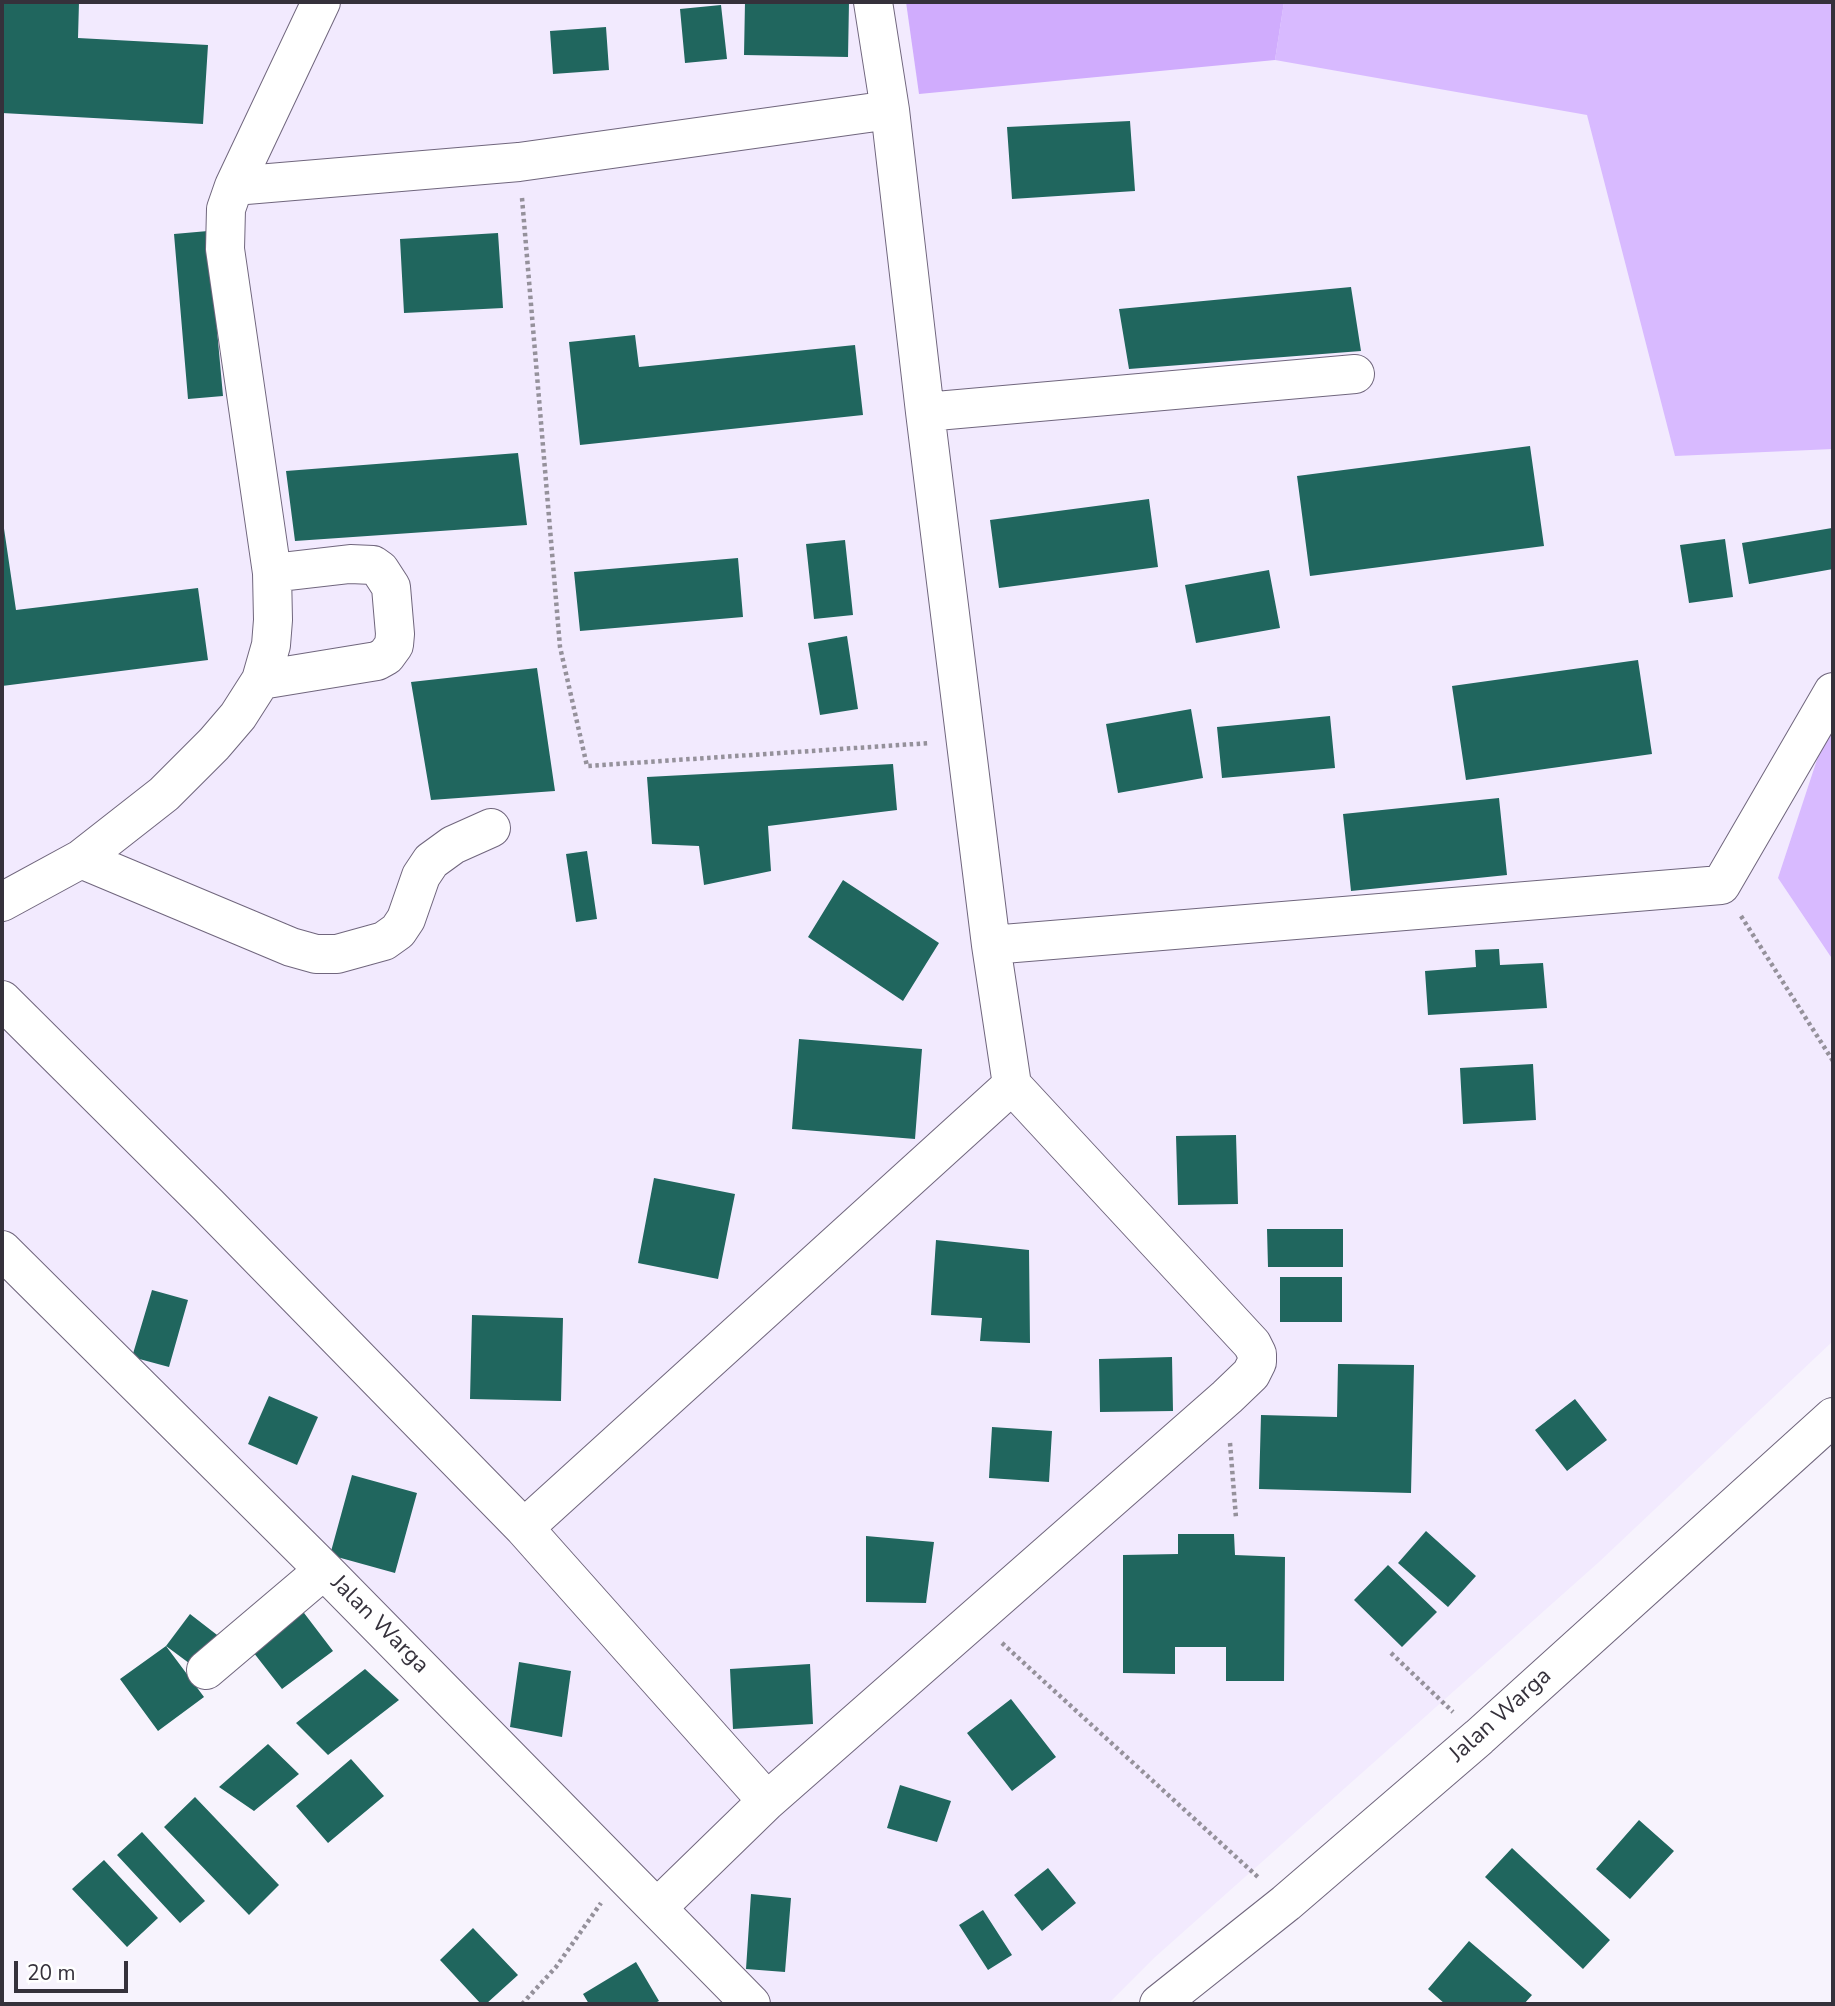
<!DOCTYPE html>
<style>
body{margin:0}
#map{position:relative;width:1835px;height:2006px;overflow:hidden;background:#f7f3fd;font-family:"Nunito Sans",sans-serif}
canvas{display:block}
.frame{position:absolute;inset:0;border:4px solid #35313b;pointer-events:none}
.scale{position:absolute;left:14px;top:1961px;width:114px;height:32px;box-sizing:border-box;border:4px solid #35313b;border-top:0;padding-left:9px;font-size:21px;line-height:24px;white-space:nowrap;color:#35313b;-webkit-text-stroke:5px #fff;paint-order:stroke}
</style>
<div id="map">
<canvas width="1835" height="2006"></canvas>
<div class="frame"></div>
<div class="scale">20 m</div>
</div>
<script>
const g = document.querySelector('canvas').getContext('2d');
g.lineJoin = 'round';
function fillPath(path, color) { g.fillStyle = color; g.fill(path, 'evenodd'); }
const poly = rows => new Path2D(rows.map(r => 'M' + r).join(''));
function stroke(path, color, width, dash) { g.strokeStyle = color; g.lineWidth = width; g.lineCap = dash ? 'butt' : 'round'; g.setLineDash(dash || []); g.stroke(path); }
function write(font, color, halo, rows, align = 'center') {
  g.font = font + ' "Nunito Sans",sans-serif'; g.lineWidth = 7; g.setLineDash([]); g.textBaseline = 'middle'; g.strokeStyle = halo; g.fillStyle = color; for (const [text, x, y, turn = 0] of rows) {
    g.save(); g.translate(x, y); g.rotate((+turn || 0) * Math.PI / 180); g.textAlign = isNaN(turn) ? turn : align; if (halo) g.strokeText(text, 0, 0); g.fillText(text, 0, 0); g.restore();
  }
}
const built = poly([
 [2,2,1833,2,1833,1341,1599,1562,1154,1958,1108,2004,744,2004,2,1262]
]);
const green = poly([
 [1284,2,1833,2,1833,449,1675,456,1587,115,1275,60],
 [1833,711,1833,960,1778,878]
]);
const forest = poly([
 [906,2,1284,2,1275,60,919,94]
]);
const building = poly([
 [2,2,79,2,78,38,208,45,203,124,2,113],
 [745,2,849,2,848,57,744,55],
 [721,5,727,59,685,63,680,9],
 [606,27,609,70,553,74,550,31],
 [1130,121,1135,191,1012,199,1007,127],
 [208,231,223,396,188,399,174,234],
 [498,233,503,308,404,313,400,239],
 [1351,287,1361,351,1129,369,1119,309],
 [635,335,639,367,855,345,863,415,580,445,569,342],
 [1530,446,1544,546,1310,576,1297,476],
 [518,453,527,525,295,541,286,471],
 [1149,499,1158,567,999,588,990,520],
 [2,515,16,610,198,588,208,660,2,686],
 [1832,528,1833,569,1749,584,1742,543],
 [1725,539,1733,597,1689,603,1680,545],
 [845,540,853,615,814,619,806,544],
 [738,558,743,617,580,631,574,572],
 [1269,570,1280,628,1196,643,1185,585],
 [847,636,858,709,820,715,808,643],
 [1638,660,1652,754,1466,780,1452,686],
 [537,668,555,791,431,800,411,682],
 [1191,709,1203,778,1118,793,1106,724],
 [1330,716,1335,768,1222,778,1217,727],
 [893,764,897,810,768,826,771,871,704,885,699,846,652,844,647,777],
 [1499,798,1507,875,1351,891,1343,814],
 [587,851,597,919,576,922,566,854],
 [843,880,939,943,903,1001,808,937],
 [1499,949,1500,965,1543,963,1547,1008,1428,1015,1425,971,1476,967,1475,950],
 [799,1039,922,1049,915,1139,792,1129],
 [1533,1064,1536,1120,1463,1124,1460,1068],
 [1236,1135,1238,1204,1178,1205,1176,1136],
 [654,1178,735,1194,718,1279,638,1263],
 [1267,1229,1343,1229,1343,1267,1268,1267],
 [936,1240,1029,1250,1030,1343,980,1341,982,1318,931,1315],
 [1280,1277,1342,1277,1342,1322,1280,1322],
 [152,1290,188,1300,169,1367,132,1357],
 [472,1315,563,1318,561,1401,470,1399],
 [1172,1357,1173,1411,1100,1412,1099,1359],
 [1338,1364,1414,1365,1411,1493,1259,1489,1261,1415,1337,1417],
 [269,1396,318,1417,297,1465,248,1444],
 [1575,1399,1607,1440,1567,1471,1535,1430],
 [992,1427,1052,1431,1049,1482,989,1478],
 [352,1475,417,1493,395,1573,330,1555],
 [1426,1531,1476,1576,1448,1607,1398,1563],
 [1178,1534,1234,1534,1235,1555,1285,1557,1284,1681,1226,1681,1226,1647,1175,1647,1175,1674,1123,1673,1123,1555,1178,1554],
 [866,1536,934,1542,926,1603,866,1602],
 [1388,1565,1437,1612,1402,1647,1354,1600],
 [301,1609,333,1651,282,1689,250,1648],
 [190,1614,221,1638,197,1669,166,1646,204,1697,158,1731,120,1679,166,1646],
 [519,1662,571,1671,562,1737,510,1727],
 [810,1664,813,1724,733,1729,730,1669],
 [365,1669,399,1700,328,1755,296,1723],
 [1011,1699,1056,1757,1012,1791,967,1733],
 [268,1744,299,1774,254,1811,219,1787],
 [351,1759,384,1796,328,1843,296,1806],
 [900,1785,951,1801,937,1842,887,1828],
 [195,1797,279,1885,249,1915,164,1827],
 [1639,1820,1674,1851,1630,1899,1596,1869],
 [142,1832,205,1901,180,1923,117,1855],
 [1512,1848,1610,1940,1583,1969,1485,1877],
 [104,1860,158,1918,127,1947,72,1889],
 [1048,1868,1076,1903,1042,1931,1014,1895],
 [751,1894,791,1898,785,1972,746,1969],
 [983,1910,1012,1955,988,1970,959,1925],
 [473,1928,518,1975,486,2004,481,2004,440,1960],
 [1469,1941,1532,1995,1524,2004,1445,2004,1428,1989],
 [636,1962,659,2001,653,2004,589,2004,583,1994]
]);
const path = poly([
 [522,198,560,647,587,766,930,743],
 [1741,916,1833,1061],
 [1230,1443,1236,1518],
 [1002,1643,1259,1878],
 [1391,1653,1453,1712],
 [522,2004,556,1967,601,1903]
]);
const street = poly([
 [873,2,890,110,925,412,991,945,1012,1085],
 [234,186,321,2],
 [925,412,1355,374],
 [261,680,377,661,386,656,394,645,395,634,391,587,380,570,373,565,350,564,272,573],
 [81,859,291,947,316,954,337,954,384,941,398,931,406,919,421,876,431,861,453,845,491,828],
 [2,902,81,859,164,794,214,744,238,716,261,680,271,645,273,620,272,573,225,249,226,209,234,186,519,162,890,110],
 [991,945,1721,885,1833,692],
 [2,1000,208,1205,524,1528,767,1801],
 [2,1250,324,1570,751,2004],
 [524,1528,1012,1085,1252,1344,1257,1354,1257,1362,1251,1374,1227,1397,767,1801,657,1908],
 [206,1670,324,1570],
 [1159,2004,1286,1903,1479,1737,1833,1417]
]);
const streetNames = [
 ["Jalan Warga",379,1625,45],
 ["Jalan Warga",1501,1716,-42]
];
fillPath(built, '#f2eafe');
fillPath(green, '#d8baff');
fillPath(forest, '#d0acfd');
fillPath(building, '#20665e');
stroke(street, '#70667d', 40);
stroke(path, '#95919b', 4.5, [3.5, 3.5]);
stroke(street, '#fff', 38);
write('23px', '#35313b', '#fff', streetNames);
</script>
